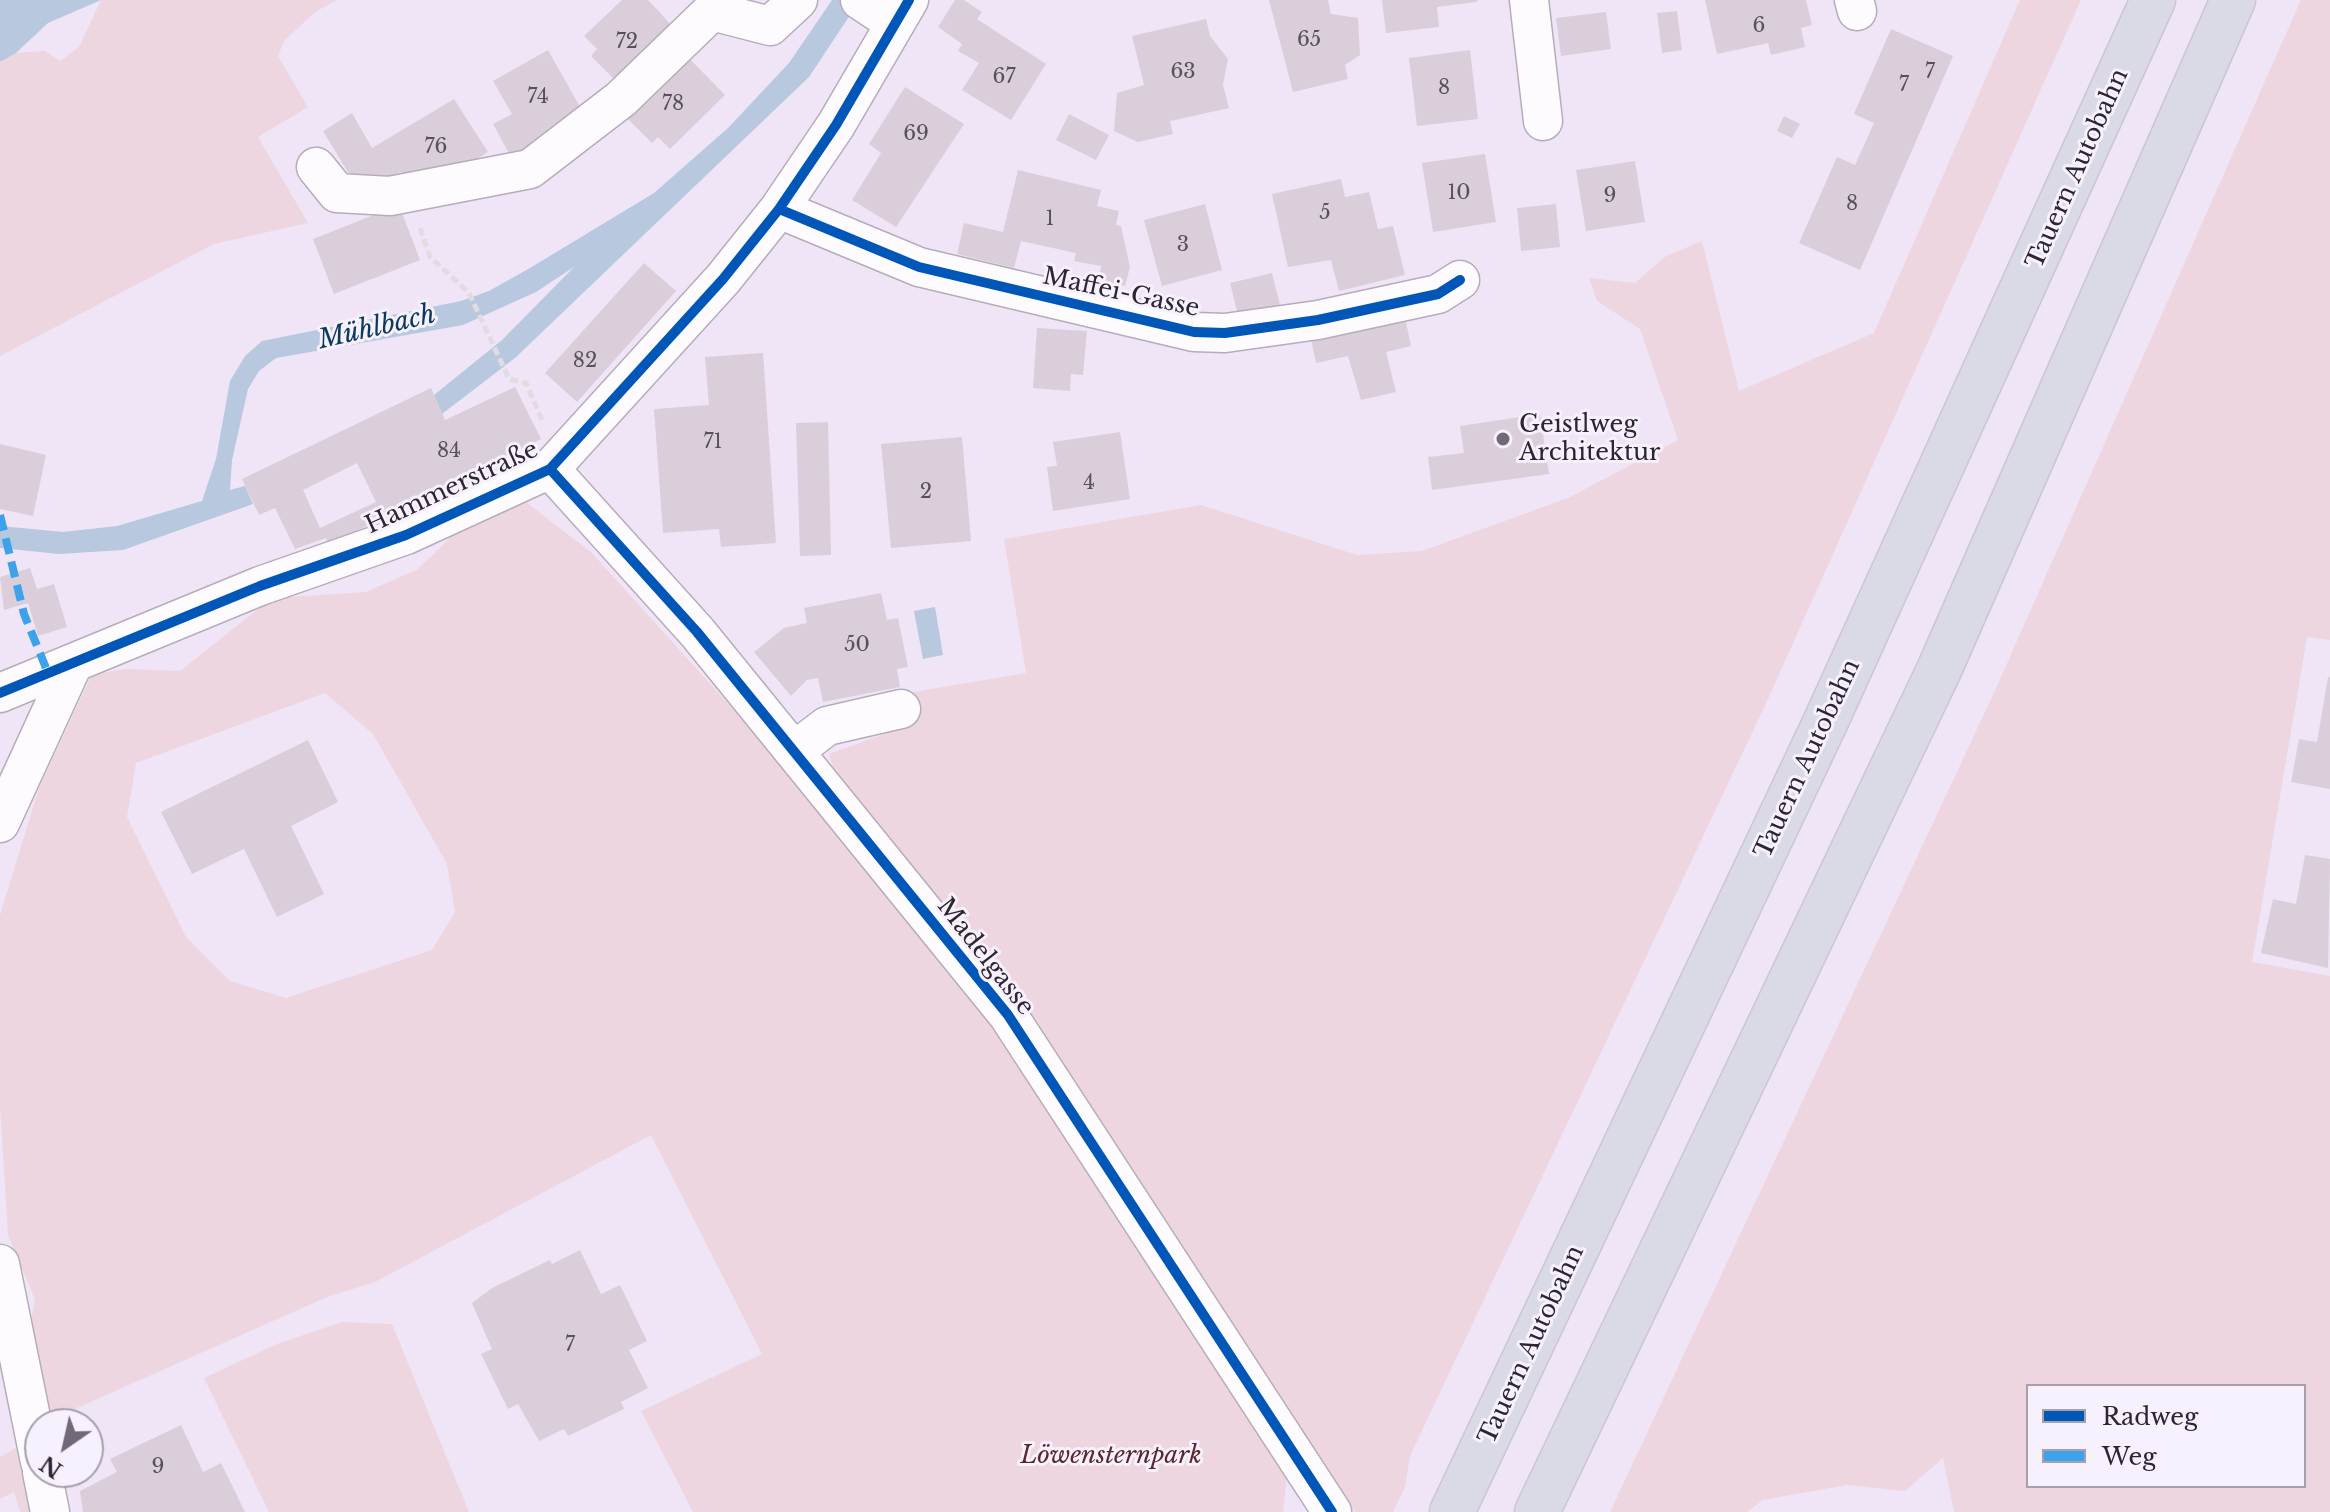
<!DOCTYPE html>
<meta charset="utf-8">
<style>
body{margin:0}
#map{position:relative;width:2330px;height:1512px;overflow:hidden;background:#efe5f7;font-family:"Libre Baskerville",serif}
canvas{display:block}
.legend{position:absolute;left:2026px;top:1384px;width:280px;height:104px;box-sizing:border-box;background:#f7f0fd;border:2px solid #a69fac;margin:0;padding:10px 14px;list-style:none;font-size:24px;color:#2d2632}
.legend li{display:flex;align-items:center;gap:16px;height:40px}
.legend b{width:40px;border:2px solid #a69fac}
.north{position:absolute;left:24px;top:1408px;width:80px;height:80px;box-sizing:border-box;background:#f7f0fd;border:2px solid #a69fac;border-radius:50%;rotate:214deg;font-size:22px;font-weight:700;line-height:32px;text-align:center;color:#2d2632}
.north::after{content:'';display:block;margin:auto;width:28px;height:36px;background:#716977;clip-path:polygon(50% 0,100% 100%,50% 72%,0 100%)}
</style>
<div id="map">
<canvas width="2330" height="1512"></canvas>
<ul class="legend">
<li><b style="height:10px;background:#0057b8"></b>Radweg</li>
<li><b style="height:10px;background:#3ea2eb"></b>Weg</li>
</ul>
<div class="north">N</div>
</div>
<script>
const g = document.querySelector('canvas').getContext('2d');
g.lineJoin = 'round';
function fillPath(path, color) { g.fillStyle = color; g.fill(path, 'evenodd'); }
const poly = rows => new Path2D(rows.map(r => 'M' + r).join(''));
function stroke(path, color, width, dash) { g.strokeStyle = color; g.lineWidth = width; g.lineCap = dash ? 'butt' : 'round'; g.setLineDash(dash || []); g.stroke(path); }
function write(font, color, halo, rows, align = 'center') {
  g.font = font + ' "Libre Baskerville",serif'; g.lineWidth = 6; g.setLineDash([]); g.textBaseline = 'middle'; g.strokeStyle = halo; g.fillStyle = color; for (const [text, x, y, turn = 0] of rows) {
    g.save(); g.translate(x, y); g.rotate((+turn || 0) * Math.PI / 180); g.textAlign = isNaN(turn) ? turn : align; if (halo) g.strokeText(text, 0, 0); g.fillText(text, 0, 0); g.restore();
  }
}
const green = poly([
 [101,0,337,0,315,12,284,41,278,56,308,107,258,137,308,223,214,244,0,356,0,62,16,53,45,51,60,61,79,47],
 [2020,0,2081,0,1769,697,1410,1456,1405,1487,1393,1512,1355,1512,837,781,829,754,909,725,902,694,1026,673,1004,539,1201,505,1357,555,1422,551,1568,498,1678,440,1640,329,1597,301,1589,278,1635,283,1666,256,1702,241,1739,391,1874,333],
 [2301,0,2330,0,2330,640,2307,637,2252,962,2330,976,2330,1512,1954,1512,1943,1458,1905,1491,1847,1485,1763,1500,1747,1512,1610,1512,1993,695],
 [2028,1386,2304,1386,2304,1486,2028,1486],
 [523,500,591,552,676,646,811,796,994,1020,1288,1465,1283,1512,693,1512,641,1411,762,1354,651,1135,375,1282,327,1297,50,1420,25,1356,35,1299,8,1235,0,1106,0,915,39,788,92,674,127,669,180,671,272,598,366,592,418,569,454,534],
 [325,693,373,734,447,864,455,912,432,950,286,998,230,981,186,937,127,817,136,763],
 [342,1322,392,1324,469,1512,269,1512,204,1378,277,1344],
 [16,1448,30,1512,20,1512,14,1492,0,1499,0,1457]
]);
const water = poly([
 [0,0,101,0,48,23,16,53,0,62],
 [832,0,860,0,809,77,515,358,442,414,434,395,502,340,574,267,536,292,463,325,276,358,259,371,248,389,232,460,230,490,245,486,253,504,123,550,59,554,0,548,0,526,63,532,117,526,202,501,216,459,230,381,245,356,262,341,461,301,489,291,530,268,654,193,728,128,789,63],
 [935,607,943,655,923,659,914,611]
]);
const building = poly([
 [622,0,648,0,676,30,619,84,591,56,597,49,584,36],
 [955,0,964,0,982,12,977,19,1046,64,1011,120,962,90,979,63,958,51,962,44,938,27],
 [1269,0,1328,0,1331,14,1358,18,1360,55,1345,65,1348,79,1293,92],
 [1382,0,1477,0,1477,2,1437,7,1439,27,1386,33],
 [1705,0,1806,0,1812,25,1801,28,1805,47,1771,55,1768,43,1717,54],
 [1677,11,1682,50,1662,53,1657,13],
 [1606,12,1611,49,1561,56,1556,18],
 [1206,19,1210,36,1228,59,1223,85,1229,108,1170,121,1173,134,1138,142,1114,131,1117,93,1144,85,1132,36],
 [1891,29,1953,56,1860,270,1799,243,1837,157,1855,165,1874,123,1854,114],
 [548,50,584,114,511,157,493,124,512,114,493,81],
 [1470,50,1478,119,1417,126,1409,58],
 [682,51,725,95,670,149,658,137,652,143,621,112],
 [905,87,964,124,896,227,852,200,881,153,869,144],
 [454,99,488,152,436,185,420,185,400,172,360,192,323,131,352,113,372,148],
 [1069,114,1109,135,1096,160,1056,140],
 [1784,116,1800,124,1792,138,1777,131],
 [1485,154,1496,222,1433,232,1422,163],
 [1635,161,1645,222,1586,231,1576,170],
 [1018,170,1101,190,1097,206,1119,211,1116,225,1121,226,1130,267,1125,286,1099,281,1101,266,1074,261,1076,253,1021,241,1014,268,957,254,964,223,1003,232],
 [1341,179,1345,197,1369,192,1378,229,1393,226,1405,275,1339,291,1331,260,1288,267,1272,194],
 [1205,204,1222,270,1162,286,1144,220],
 [1556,204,1560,247,1521,251,1517,208],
 [399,205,420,260,334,294,313,239],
 [644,263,676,291,577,402,545,373],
 [1272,273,1280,305,1238,315,1230,283],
 [1405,317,1411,346,1386,352,1396,392,1361,400,1348,356,1316,363,1311,339],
 [1037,328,1087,331,1083,375,1071,374,1070,391,1033,388],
 [763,353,776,543,721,547,719,529,663,533,654,409,709,405,705,357],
 [515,387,541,439,329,545,326,538,295,549,275,508,259,515,242,479,431,388,445,420],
 [357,463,376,502,320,528,303,490],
 [1540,414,1549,474,1432,490,1428,457,1464,453,1460,426],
 [828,422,831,555,800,556,796,423],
 [1120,432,1130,499,1053,511,1047,467,1057,466,1053,442],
 [962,437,971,541,891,548,881,444],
 [0,444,46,455,33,516,0,509],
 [30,568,37,589,54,584,67,627,38,636,28,603,4,610,0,577],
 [881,593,887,620,898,618,908,667,897,669,900,687,823,702,818,678,807,680,791,696,754,652,784,628,807,623,804,608],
 [2328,677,2330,677,2330,789,2291,782,2299,739,2317,742],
 [308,740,338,802,291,826,324,894,277,917,244,849,192,874,161,812],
 [2305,855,2330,859,2328,968,2261,953,2273,899,2296,904],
 [580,1250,601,1294,620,1285,647,1341,629,1350,648,1388,621,1402,624,1409,568,1436,564,1429,539,1441,518,1404,508,1409,481,1354,492,1349,472,1303,492,1288,550,1260,552,1264],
 [181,1425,203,1472,221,1463,245,1512,83,1512,80,1491,117,1472,110,1459]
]);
const path = poly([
 [420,228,430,257,469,293,509,379,526,383,542,420]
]);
const minor = poly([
 [860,0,895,23],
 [1529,0,1543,121],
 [1854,0,1857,11],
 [316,167,337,193,390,196,530,169,621,99,712,11,770,26,798,0],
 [779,209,919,267,1194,332,1225,333,1318,320,1438,294,1460,280],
 [550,469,697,632,1008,1015,1332,1512],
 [0,693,260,586,406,535,550,469,723,279,779,209,836,125,909,0],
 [794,751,827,726,901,709],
 [0,823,73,664],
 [0,1264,40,1462],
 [42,1472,50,1512]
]);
const highway = poly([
 [1452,1512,1825,723,2153,0],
 [1537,1512,1939,670,2233,0]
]);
const quiet = poly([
 [0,515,24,614,48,673]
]);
const cycleway = poly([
 [779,209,919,267,1194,332,1225,333,1318,320,1438,294,1460,280],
 [550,469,697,632,1008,1015,1332,1512],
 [0,693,260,586,406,535,550,469,723,279,779,209,836,125,909,0]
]);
const markers = [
 [1503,439,8,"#716977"]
];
const numberNames = [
 ["6",1759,26],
 ["65",1309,40],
 ["72",627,42],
 ["63",1183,72],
 ["7",1930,72],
 ["67",1004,77],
 ["7",1904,85],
 ["8",1444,88],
 ["74",538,97],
 ["78",673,104],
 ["69",916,134],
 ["76",436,147],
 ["10",1459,193],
 ["9",1610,196],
 ["8",1852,204],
 ["5",1325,213],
 ["1",1050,219],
 ["3",1183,245],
 ["82",585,361],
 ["71",713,442],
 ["84",449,451],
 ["4",1089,483],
 ["2",926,492],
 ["50",857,645],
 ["7",570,1345],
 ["9",158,1467]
];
const streetNames = [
 ["Tauern Autobahn",2078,169,-66],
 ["Maffei-Gasse",1121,293,12],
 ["Hammerstraße",452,488,-25],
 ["Tauern Autobahn",1808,759,-65],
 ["Madelgasse",985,957,52],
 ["Tauern Autobahn",1532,1345,-65]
];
const poiNames = [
 ["Geistlweg",1519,425],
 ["Architektur",1519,453]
];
const parkNames = [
 ["Löwensternpark",1111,1456]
];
const waterNames = [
 ["Mühlbach",377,328,-13]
];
fillPath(green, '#edd6df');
fillPath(water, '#b7c8df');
fillPath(building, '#dacedb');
stroke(minor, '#b5adba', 41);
stroke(highway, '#cbc6cf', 47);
stroke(path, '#e0dce2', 5, [8, 4]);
stroke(minor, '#fdfbfe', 38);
stroke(highway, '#dad9e6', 44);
stroke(quiet, '#3ea2eb', 8, [16, 8]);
stroke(cycleway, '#0057b8', 10);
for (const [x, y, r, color] of markers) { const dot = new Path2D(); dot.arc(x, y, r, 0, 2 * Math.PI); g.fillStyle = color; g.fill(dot); stroke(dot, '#f7f0fd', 3); }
write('20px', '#58505c', null, numberNames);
write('24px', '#2d2632', '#f7f0fd', streetNames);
write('24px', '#2d2632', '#f7f0fd', poiNames, 'left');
write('italic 24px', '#5b262d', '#f7f0fd', parkNames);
write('italic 26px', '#0a3a5d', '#f7f0fd', waterNames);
</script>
